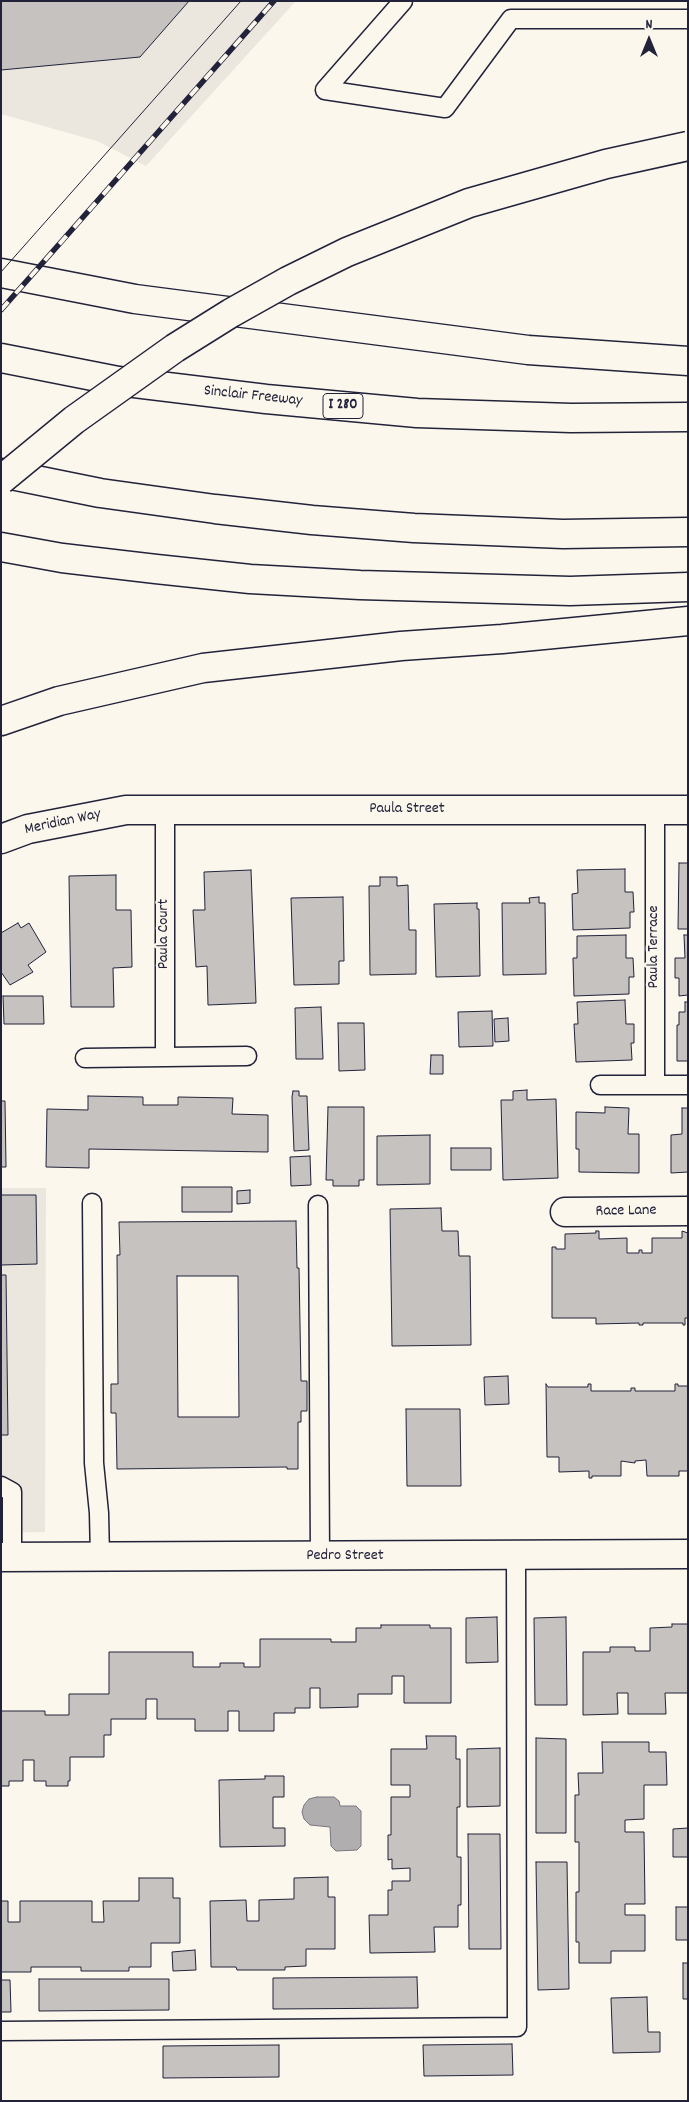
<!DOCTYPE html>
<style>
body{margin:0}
#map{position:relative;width:689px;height:2102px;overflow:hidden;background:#fbf7ec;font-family:Dekko,sans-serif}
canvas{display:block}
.frame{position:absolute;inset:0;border:2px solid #22223b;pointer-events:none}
.north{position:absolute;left:624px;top:15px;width:50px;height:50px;-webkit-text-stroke:4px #fbf7ec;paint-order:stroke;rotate:0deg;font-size:14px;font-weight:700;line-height:20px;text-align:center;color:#22223b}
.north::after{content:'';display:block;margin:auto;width:18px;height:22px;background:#22223b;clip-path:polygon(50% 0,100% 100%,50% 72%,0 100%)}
</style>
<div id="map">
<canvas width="689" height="2102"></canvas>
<div class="frame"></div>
<div class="north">N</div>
</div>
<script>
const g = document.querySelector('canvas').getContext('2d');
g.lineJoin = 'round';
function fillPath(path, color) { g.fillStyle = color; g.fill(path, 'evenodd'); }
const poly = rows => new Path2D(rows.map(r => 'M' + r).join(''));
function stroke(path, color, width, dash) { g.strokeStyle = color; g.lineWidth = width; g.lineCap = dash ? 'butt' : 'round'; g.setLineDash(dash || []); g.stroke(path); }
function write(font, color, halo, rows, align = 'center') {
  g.font = font + ' Dekko,sans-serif'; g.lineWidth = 4.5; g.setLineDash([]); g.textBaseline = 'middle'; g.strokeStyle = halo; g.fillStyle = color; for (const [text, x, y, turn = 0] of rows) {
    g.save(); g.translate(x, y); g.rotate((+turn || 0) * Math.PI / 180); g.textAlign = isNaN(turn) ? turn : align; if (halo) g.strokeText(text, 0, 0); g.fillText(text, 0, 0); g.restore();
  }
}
const built = poly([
 [1,1,296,1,146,166,97,141,1,114],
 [1,1188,46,1188,45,1532,1,1533]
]);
const water = poly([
 [317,1797,334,1797,339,1801,340,1806,356,1806,361,1811,361,1846,357,1850,336,1851,331,1846,330,1827,310,1825,304,1819,302,1812,304,1805,309,1799,317,1797]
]);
const building = poly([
 [1,1,189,1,140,57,1,70,1,1],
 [679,863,688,863,688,929,678,929,679,863],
 [625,869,625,892,633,892,634,912,630,912,630,928,573,930,572,894,578,893,577,870,625,869],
 [251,870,256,1003,208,1005,207,966,196,967,193,910,205,910,204,872,251,870],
 [116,875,116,910,131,910,132,967,113,968,114,1007,71,1007,69,876,116,875],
 [380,877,397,877,397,886,408,885,409,930,416,930,416,974,370,975,369,886,380,886,380,877],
 [343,897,344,961,339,961,339,984,294,985,291,898,343,897],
 [539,897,539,903,545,903,546,974,503,975,502,903,530,903,529,898,539,897],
 [477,903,477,909,479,909,480,976,436,977,434,904,477,903],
 [18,923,21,928,29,923,46,952,28,965,33,972,10,985,1,972,1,933,18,923],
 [626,935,626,958,633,958,634,977,629,977,629,994,574,996,573,958,577,958,577,936,626,935],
 [684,935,688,935,688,995,679,996,679,978,675,978,675,958,685,958,684,935],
 [3,996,43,996,44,1024,4,1024,3,996],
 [625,1000,626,1024,634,1024,634,1043,631,1043,632,1060,576,1062,574,1024,578,1024,577,1002,625,1000],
 [685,1002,688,1002,688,1061,677,1061,677,1025,679,1025,679,1012,685,1012,685,1002],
 [321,1007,323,1059,296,1059,295,1008,321,1007],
 [492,1011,493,1046,459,1047,458,1012,492,1011],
 [508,1018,509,1041,495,1042,494,1019,508,1018],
 [338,1023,364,1023,365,1070,339,1071,338,1023],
 [431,1055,443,1055,443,1074,430,1074,431,1055],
 [527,1090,527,1100,556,1099,558,1178,503,1180,501,1100,513,1100,513,1091,527,1090],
 [293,1091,299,1091,299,1096,307,1096,309,1150,294,1151,292,1097,293,1091],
 [88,1096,143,1097,143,1105,178,1105,178,1097,233,1098,232,1114,268,1115,268,1152,89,1149,89,1168,46,1167,47,1109,88,1110,88,1096],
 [1,1101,5,1101,6,1167,1,1167,1,1101],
 [328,1107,364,1107,364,1180,359,1180,359,1186,333,1186,333,1180,326,1180,328,1107],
 [605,1107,629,1108,628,1134,639,1134,639,1173,579,1172,579,1149,576,1149,576,1112,605,1113,605,1107],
 [682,1108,688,1108,688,1172,671,1173,671,1135,682,1134,682,1108],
 [430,1135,430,1184,377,1185,377,1136,430,1135],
 [451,1148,491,1148,491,1170,451,1170,451,1148],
 [310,1156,311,1185,291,1186,290,1157,310,1156],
 [182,1187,232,1187,232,1212,182,1212,182,1187],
 [250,1190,250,1203,237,1204,237,1191,250,1190],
 [1,1195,36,1195,37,1264,1,1265,1,1195],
 [441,1208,442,1231,458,1231,459,1256,470,1256,471,1345,392,1346,390,1209,441,1208],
 [296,1221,297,1268,299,1268,301,1381,307,1381,307,1411,301,1411,301,1422,298,1422,298,1469,287,1469,287,1467,117,1469,116,1413,111,1413,111,1384,118,1384,117,1255,120,1255,119,1222,296,1221],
 [177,1276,238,1276,239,1417,178,1417,177,1276],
 [596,1231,599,1231,599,1239,627,1238,627,1253,639,1253,639,1250,642,1250,642,1253,652,1253,652,1238,682,1238,682,1231,688,1233,688,1318,685,1318,685,1325,683,1325,683,1323,643,1323,643,1325,639,1325,639,1323,596,1324,596,1318,552,1318,552,1247,556,1247,556,1249,565,1249,565,1234,596,1233,596,1231],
 [1,1275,6,1275,8,1435,1,1435,1,1275],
 [508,1376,509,1404,485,1405,484,1377,508,1376],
 [546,1384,548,1387,588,1387,588,1384,591,1384,591,1391,631,1391,631,1388,635,1388,635,1391,675,1391,675,1384,678,1384,678,1386,688,1386,688,1471,679,1471,679,1476,647,1476,646,1460,635,1461,635,1463,621,1461,621,1476,592,1476,592,1478,589,1478,589,1471,559,1472,559,1457,547,1457,546,1384],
 [406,1409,460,1409,461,1486,407,1486,406,1409],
 [497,1617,498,1662,466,1663,466,1618,497,1617],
 [566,1617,567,1705,535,1705,534,1618,566,1617],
 [672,1624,688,1624,688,1693,665,1693,666,1714,628,1714,628,1693,617,1693,618,1714,583,1715,583,1652,610,1652,610,1647,635,1647,635,1651,650,1651,650,1628,672,1627,672,1624],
 [381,1625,430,1625,430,1628,451,1628,451,1703,404,1703,404,1676,392,1676,392,1694,358,1694,358,1707,320,1708,320,1688,310,1688,310,1708,295,1708,295,1713,274,1713,274,1731,239,1731,239,1711,228,1711,228,1731,195,1731,195,1719,157,1719,157,1699,146,1699,146,1719,111,1719,111,1735,104,1735,104,1757,70,1757,70,1781,68,1781,68,1786,46,1786,46,1781,34,1781,34,1760,23,1760,23,1781,9,1781,9,1786,1,1786,1,1711,45,1711,45,1715,69,1715,69,1694,109,1694,109,1652,193,1652,193,1667,220,1667,220,1663,244,1663,244,1667,260,1667,260,1639,331,1639,331,1642,356,1642,356,1628,381,1628,381,1625],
 [426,1736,456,1736,456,1759,460,1759,460,1807,457,1807,457,1857,461,1857,461,1905,458,1905,458,1927,434,1927,435,1952,370,1953,369,1915,388,1915,388,1890,392,1890,392,1881,410,1881,410,1868,392,1869,392,1859,388,1860,388,1835,391,1835,391,1797,410,1797,410,1785,391,1785,391,1749,427,1749,426,1736],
 [536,1738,566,1739,566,1833,536,1833,536,1738],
 [602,1742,649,1742,649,1752,666,1752,667,1785,644,1785,644,1819,625,1820,625,1832,644,1832,645,1904,625,1904,625,1915,645,1915,645,1951,611,1951,611,1963,579,1963,579,1942,576,1942,576,1892,579,1892,579,1842,575,1842,575,1795,579,1795,578,1773,603,1773,602,1742],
 [500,1748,500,1806,467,1807,467,1749,500,1748],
 [265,1776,284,1776,284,1797,273,1797,273,1828,285,1828,285,1846,220,1847,219,1780,265,1779,265,1776],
 [688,1828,688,1857,673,1857,673,1829,688,1828],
 [468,1834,500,1834,501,1949,469,1949,468,1834],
 [536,1862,567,1862,569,1989,538,1990,536,1862],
 [328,1877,328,1897,335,1897,335,1949,306,1949,306,1966,285,1967,285,1970,237,1970,236,1967,211,1967,210,1901,246,1900,247,1921,259,1921,259,1900,294,1899,294,1878,328,1877],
 [139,1878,173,1878,173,1898,180,1898,180,1943,151,1943,151,1967,129,1967,129,1971,81,1971,81,1967,31,1967,31,1972,1,1972,1,1901,8,1901,8,1922,20,1922,20,1901,92,1901,92,1922,104,1922,103,1901,139,1901,139,1878],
 [676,1907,688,1907,688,1940,676,1940,676,1907],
 [195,1950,196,1970,173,1971,172,1952,195,1950],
 [683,1963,688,1963,688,1999,683,1999,683,1963],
 [417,1977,418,2008,273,2009,273,1978,417,1977],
 [39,1979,169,1979,169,2010,39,2011,39,1979],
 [1,1980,10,1980,11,2012,1,2012,1,1980],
 [647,1997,648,2032,660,2032,660,2052,613,2053,611,1998,647,1997],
 [512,2044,513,2075,424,2076,423,2045,512,2044],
 [279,2045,279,2077,163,2078,163,2046,279,2045]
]);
const lane = poly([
 [403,1,325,90,445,108,511,19,688,19],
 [165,810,165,1057],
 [655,810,655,1085],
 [85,1058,247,1056],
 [600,1085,688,1085],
 [92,1203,94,1463,99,1513,100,1557],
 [318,1205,320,1557],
 [1,1486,12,1492,12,1557],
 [1,2031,517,2027,516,1556]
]);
const street = poly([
 [1,839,28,829,126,810,688,810],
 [565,1212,688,1211]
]);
const secondary = poly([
 [1,1557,688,1554]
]);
const highway = poly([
 [1,273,135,299,528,350,688,361],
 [1,358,118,381,266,399,417,413,571,418,688,417],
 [1,473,100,493,215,509,312,520,414,528,563,534,688,532],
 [1,547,62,558,156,569,250,579,360,585,570,591,688,587],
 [1,721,59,701,203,668,401,646,502,639,688,621]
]);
const tram = poly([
 [1,272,241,1]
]);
const rail = poly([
 [1,310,274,1]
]);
const highwayBridge = poly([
 [1,480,74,420,175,348,231,313,288,281,347,252,469,203,606,164,688,146]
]);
const shields = [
 [343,406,40]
];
const shieldNames = [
 ["I 280",343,406]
];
const streetNames = [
 ["Sinclair Freeway",253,397,6],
 ["Paula Street",407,810],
 ["Meridian Way",63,823,-12],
 ["Paula Court",165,934,-90],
 ["Paula Terrace",655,947,-90],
 ["Race Lane",626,1212,-1],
 ["Pedro Street",345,1557]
];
fillPath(built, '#ebe7df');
fillPath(water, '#b1aeb0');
stroke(water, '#787681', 1);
fillPath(building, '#c6c2c0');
stroke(building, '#22223b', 1);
stroke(lane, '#22223b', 21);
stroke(street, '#22223b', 31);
stroke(secondary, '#22223b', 31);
stroke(highway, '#22223b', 31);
stroke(lane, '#fbf7ec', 18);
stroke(street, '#fbf7ec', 28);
stroke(secondary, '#fbf7ec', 28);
stroke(highway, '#fbf7ec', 28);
stroke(tram, '#22223b', 1);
stroke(rail, '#22223b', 5.5);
stroke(rail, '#fbf7ec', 4, [11]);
stroke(highwayBridge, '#22223b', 31, []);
stroke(highwayBridge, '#fbf7ec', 28);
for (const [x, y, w] of shields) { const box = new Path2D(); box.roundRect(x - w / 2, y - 12.5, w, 25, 4); g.fillStyle = '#fbf7ec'; g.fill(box); stroke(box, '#22223b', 1); }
write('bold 15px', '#22223b', null, shieldNames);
write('16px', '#22223b', '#fbf7ec', streetNames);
</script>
